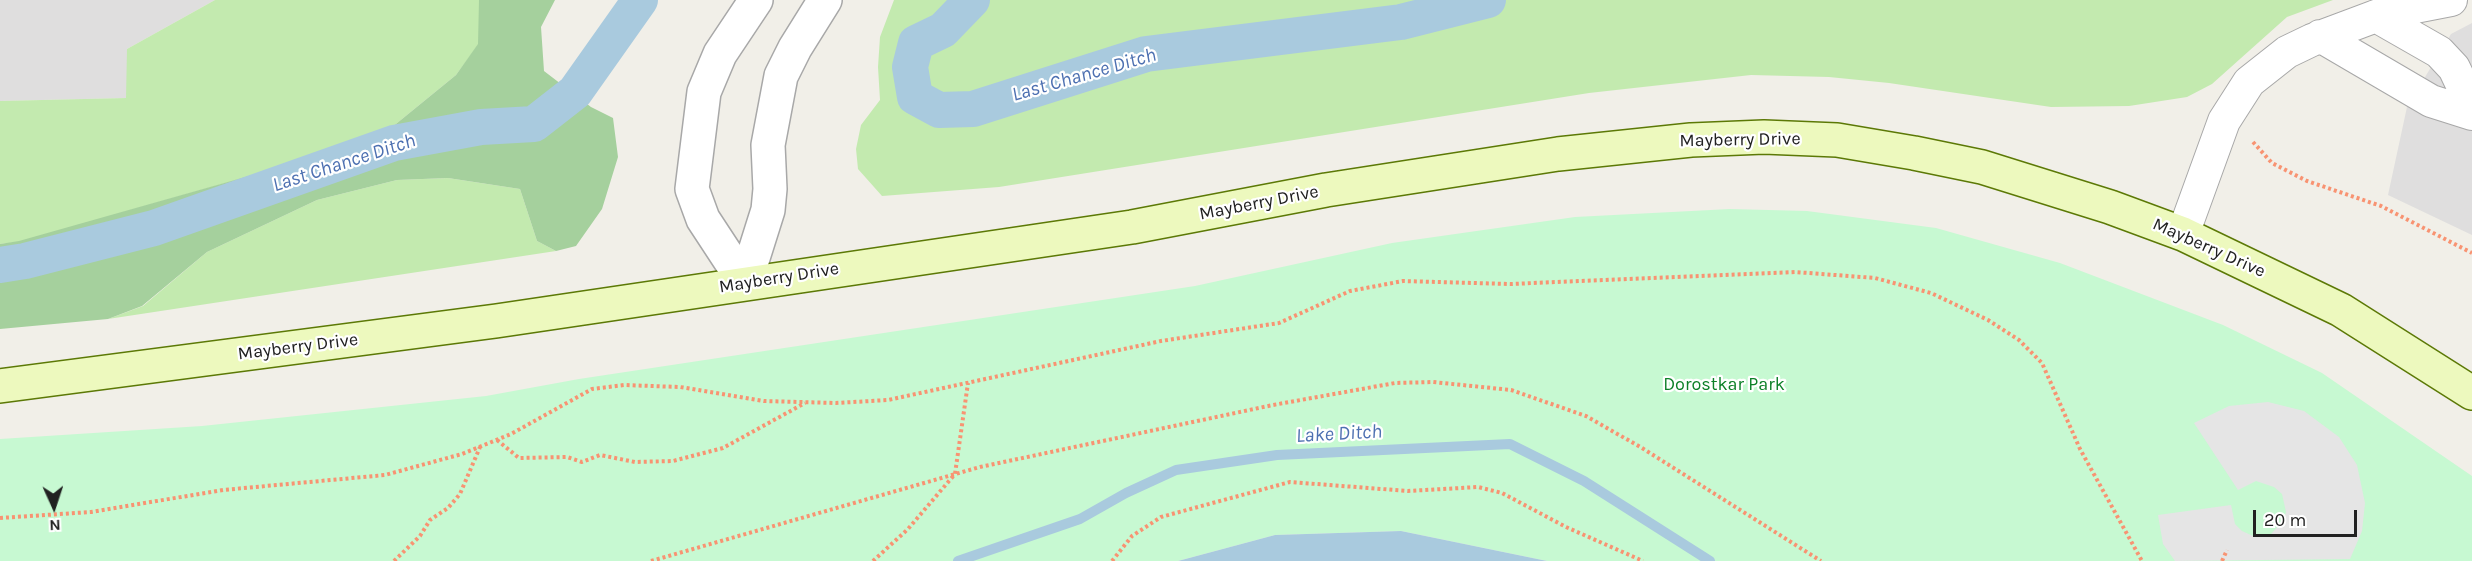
<!DOCTYPE html>
<style>
body{margin:0}
#map{position:relative;width:2472px;height:561px;overflow:hidden;background:#f1efe8;font-family:Karla,sans-serif}
canvas{display:block}
.north{position:absolute;left:24px;top:477px;width:60px;height:60px;-webkit-text-stroke:4px #fff;paint-order:stroke;rotate:177deg;font-size:16px;font-weight:700;line-height:24px;text-align:center;color:#212121}
.north::after{content:'';display:block;margin:auto;width:21px;height:27px;background:#212121;clip-path:polygon(50% 0,100% 100%,50% 72%,0 100%)}
.scale{position:absolute;left:2253px;top:510px;width:104px;height:27px;box-sizing:border-box;border:3px solid #212121;border-top:0;padding-left:8px;font-size:18px;line-height:21px;white-space:nowrap;color:#212121;-webkit-text-stroke:4px #fff;paint-order:stroke}
</style>
<div id="map">
<canvas width="2472" height="561"></canvas>
<div class="north">N</div>
<div class="scale">20 m</div>
</div>
<script>
const g = document.querySelector('canvas').getContext('2d');
g.lineJoin = 'round';
function fillPath(path, color) { g.fillStyle = color; g.fill(path, 'evenodd'); }
const poly = rows => new Path2D(rows.map(r => 'M' + r).join(''));
function stroke(path, color, width, dash) { g.strokeStyle = color; g.lineWidth = width; g.lineCap = dash ? 'butt' : 'round'; g.setLineDash(dash || []); g.stroke(path); }
function write(font, color, halo, rows, align = 'center') {
  g.font = font + ' Karla,sans-serif'; g.lineWidth = 4.5; g.setLineDash([]); g.textBaseline = 'middle'; g.strokeStyle = halo; g.fillStyle = color; for (const [text, x, y, turn = 0] of rows) {
    g.save(); g.translate(x, y); g.rotate((+turn || 0) * Math.PI / 180); g.textAlign = isNaN(turn) ? turn : align; if (halo) g.strokeText(text, 0, 0); g.fillText(text, 0, 0); g.restore();
  }
}
const residential = poly([
 [0,0,215,0,127,49,127,98,0,101],
 [2472,23,2472,235,2388,195,2407,107,2451,34]
]);
const grass = poly([
 [215,0,479,0,479,44,456,75,391,128,355,146,19,242,0,244,0,101,126,98,127,49],
 [894,0,2333,0,2287,17,2212,84,2187,97,2129,106,2051,107,1889,83,1829,77,1751,75,1589,93,999,187,882,196,858,169,856,149,861,125,880,100,878,67,880,37],
 [448,178,520,189,537,241,556,251,108,319,143,306,207,252,317,200,397,180]
]);
const forest = poly([
 [479,0,555,0,541,27,544,71,591,107,613,118,618,157,602,209,576,246,556,251,537,241,520,189,448,178,397,180,317,200,207,252,142,306,108,319,0,329,0,244,19,241,355,146,391,128,456,75,478,44]
]);
const park = poly([
 [1730,209,1807,211,1936,228,2060,263,2223,325,2322,373,2472,476,2472,561,1547,561,1401,531,1275,535,1178,561,0,561,0,439,202,426,486,396,579,379,1195,286,1392,243,1575,217]
]);
const parking = poly([
 [2268,402,2304,411,2339,437,2357,465,2365,503,2362,531,2350,559,2175,561,2163,544,2158,515,2231,505,2235,524,2242,531,2253,536,2271,534,2283,521,2286,512,2282,494,2274,487,2256,481,2238,490,2194,423,2229,406]
]);
const water = poly([
 [1401,531,1547,561,1178,561,1275,535]
]);
const stream = poly([
 [958,561,1080,519,1126,493,1176,470,1277,455,1510,444,1584,481,1710,561]
]);
const canal = poly([
 [972,0,943,30,916,43,910,67,915,97,939,110,973,109,1146,54,1401,22,1488,0],
 [0,265,25,261,154,228,394,143,481,127,534,124,575,92,640,0]
]);
const path = poly([
 [2253,142,2272,163,2307,181,2381,206,2472,253],
 [497,440,519,458,567,457,582,462,600,455,635,462,673,461,723,448,805,403],
 [0,518,91,512,223,490,385,475,462,454,511,434,592,389,624,385,680,387,764,401,836,403,888,400,1161,341,1279,323,1350,291,1403,281,1510,284,1795,272,1875,278,1931,293,1988,320,2019,340,2042,363,2080,449,2142,561],
 [394,561,420,536,430,520,448,508,460,494,480,447],
 [651,561,980,467,1273,405,1395,383,1433,382,1511,390,1586,416,1642,448,1821,561],
 [873,561,908,529,955,474,968,383],
 [1112,561,1132,536,1161,517,1290,482,1408,491,1478,487,1502,493,1566,527,1643,561],
 [2222,561,2227,550]
]);
const minor = poly([
 [2376,16,2439,52,2454,68,2472,106],
 [2320,36,2431,101,2472,114],
 [2183,234,2224,121,2249,82,2287,52,2312,40,2384,13,2451,0]
]);
const tertiary = poly([
 [745,283,703,219,692,189,704,92,720,54,756,0],
 [745,283,768,210,770,189,768,145,781,76,795,48,825,0]
]);
const secondary = poly([
 [0,386,496,321,1132,227,1326,190,1558,154,1691,140,1764,137,1837,140,1914,153,1982,167,2110,207,2183,234,2341,310,2472,393]
]);
const streetNames = [
 ["Mayberry Drive",1740,140,-1],
 ["Mayberry Drive",1259,203,-11],
 ["Mayberry Drive",2209,248,24],
 ["Mayberry Drive",779,278,-9],
 ["Mayberry Drive",298,347,-7]
];
const parkNames = [
 ["Dorostkar Park",1724,385]
];
const waterNames = [
 ["Last Chance Ditch",1084,75,-16],
 ["Last Chance Ditch",344,163,-18],
 ["Lake Ditch",1339,434,-3]
];
fillPath(residential, '#dfdede');
fillPath(grass, '#c3eaaf');
fillPath(forest, '#a5d09d');
fillPath(park, '#c7f9d2');
fillPath(parking, '#e5e5e5');
fillPath(water, '#a9cade');
stroke(stream, '#a9cade', 10);
stroke(canal, '#a9cade', 36);
stroke(minor, '#a8a8a8', 34);
stroke(tertiary, '#a8a8a8', 36);
stroke(secondary, '#5c7906', 36);
stroke(path, '#f89372', 4, [3, 3]);
stroke(minor, '#fff', 32);
stroke(tertiary, '#fff', 33);
stroke(secondary, '#edf9be', 33);
write('18px', '#212121', '#fff', streetNames);
write('18px', '#0d8028', '#fff', parkNames);
write('italic 20px', '#4d70b1', '#fff', waterNames);
</script>
